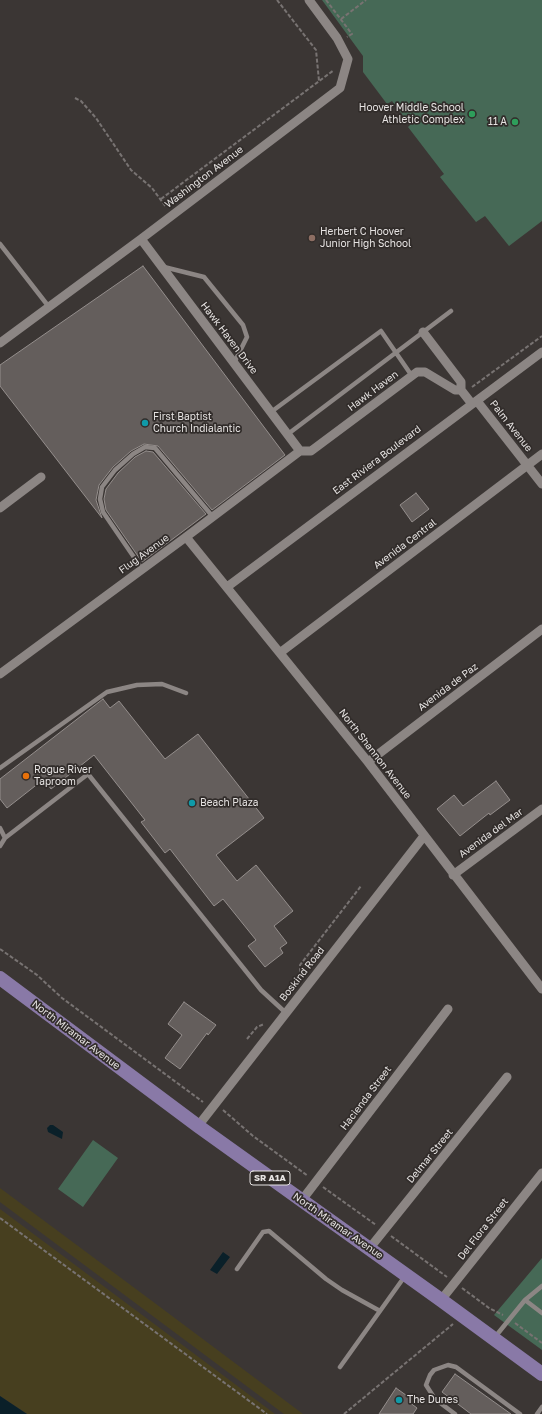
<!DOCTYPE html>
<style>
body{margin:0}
canvas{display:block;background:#3b3634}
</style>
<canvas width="542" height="1414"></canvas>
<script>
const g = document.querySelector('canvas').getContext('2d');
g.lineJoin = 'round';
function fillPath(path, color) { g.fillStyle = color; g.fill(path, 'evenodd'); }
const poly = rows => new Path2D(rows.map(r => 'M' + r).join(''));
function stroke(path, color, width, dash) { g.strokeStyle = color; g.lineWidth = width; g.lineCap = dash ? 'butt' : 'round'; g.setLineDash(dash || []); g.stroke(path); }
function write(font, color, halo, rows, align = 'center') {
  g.font = font + ' "Golos Text",sans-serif'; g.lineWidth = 3.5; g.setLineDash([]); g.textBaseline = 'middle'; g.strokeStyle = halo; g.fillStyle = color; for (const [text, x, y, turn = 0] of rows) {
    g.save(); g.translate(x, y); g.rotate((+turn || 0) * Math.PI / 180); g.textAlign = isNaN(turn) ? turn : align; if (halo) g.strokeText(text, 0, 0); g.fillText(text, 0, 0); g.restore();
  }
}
const green = poly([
 [322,0,542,0,542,221,509,246,485,216,476,222,440,177,444,174,408,127,410,125,392,101,387,104,363,72,363,56],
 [93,1140,118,1158,83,1207,58,1189],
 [542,1258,542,1350,494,1315]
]);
const sand = poly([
 [0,1188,148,1298,303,1414,284,1414,0,1202],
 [0,1209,275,1414,27,1414,0,1396]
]);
const water = poly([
 [50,1125,53,1125,63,1132,62,1139,48,1132,47,1128],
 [223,1252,230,1257,217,1274,210,1270],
 [0,1396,27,1414,0,1414]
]);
const building = poly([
 [143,266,285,455,212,510,158,446,144,444,131,451,113,467,99,485,96,500,102,518,0,386,0,365,143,266],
 [146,451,153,452,206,514,142,562,106,510,104,499,106,489,118,473,135,457,146,451],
 [416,493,429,509,412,522,400,505,416,493],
 [103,699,110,708,119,701,165,759,198,734,264,818,216,855,237,881,256,865,293,911,274,926,287,943,280,948,283,953,265,967,248,946,256,940,223,899,214,906,170,849,165,853,141,822,145,820,94,755,51,789,44,779,7,808,0,799,0,779,103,699],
 [496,781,510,800,490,815,489,813,460,836,437,809,454,795,463,806,496,781],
 [184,1002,216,1025,208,1035,207,1033,180,1069,165,1058,182,1035,168,1024,184,1002],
 [455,1374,511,1414,471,1414,442,1392,455,1374],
 [396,1388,410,1398,409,1402,417,1408,413,1414,379,1414,396,1388]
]);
const path = poly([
 [277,0,316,50,319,81],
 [326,0,352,34,347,37],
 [341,19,366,0],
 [75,98,81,101,96,118,131,170,152,188,166,207],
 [161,199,334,70],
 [472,387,542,336],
 [0,949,37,975,62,998,203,1102],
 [300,978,300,965,361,886],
 [247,1039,257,1027,264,1024],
 [223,1110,253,1136,308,1176],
 [323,1187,376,1225],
 [0,1218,267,1414],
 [391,1236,447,1277],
 [462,1288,489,1308,503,1315],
 [515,1323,542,1343],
 [344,1414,453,1324]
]);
const service = poly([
 [0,244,49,307],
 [164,267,204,277,243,325,247,337,234,363],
 [271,412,381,331,412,376],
 [288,434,451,311],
 [142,569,103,512,100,499,102,487,115,470,133,454,145,447,155,448,213,517],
 [0,768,107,692,137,685,162,684,186,693],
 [0,828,5,838],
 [0,846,5,838,88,774,261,990,286,1013],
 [237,1269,263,1232,269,1231,326,1279,342,1290,380,1311],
 [525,1300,542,1313],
 [495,1337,525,1300,542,1286],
 [340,1367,405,1276],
 [455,1414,435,1399,426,1385,430,1375,434,1370,448,1365,456,1367,520,1414],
 [537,1414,542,1407]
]);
const minor = poly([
 [141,239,300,451],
 [423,332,461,382,461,390,472,404],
 [0,343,141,239,340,88,348,59,337,38,309,0],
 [477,401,542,484],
 [300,451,311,451,417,372,425,372,455,390,461,390],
 [0,508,41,477],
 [186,537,368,762,542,989],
 [227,587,542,352],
 [281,652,542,454],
 [0,674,186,537,300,451],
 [368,762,542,629],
 [453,875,542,809],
 [198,1126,424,836],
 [302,1200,448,1009],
 [369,1249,507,1077],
 [441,1300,542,1173]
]);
const primary = poly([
 [0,978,198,1126,441,1300,542,1374]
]);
const markers = [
 [472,114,4,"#2e9e5b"],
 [515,122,4,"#2e9e5b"],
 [312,238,4,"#8d6e63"],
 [145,423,4,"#0f9aa8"],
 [26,776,4,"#e8710a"],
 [192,803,4,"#0f9aa8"],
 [399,1400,4,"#0f9aa8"]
];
const shields = [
 [270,1178,40]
];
const shieldNames = [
 ["SR A1A",270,1178]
];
const poiNames = [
 ["Hoover Middle School",464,108,"right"],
 ["Athletic Complex",464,120,"right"],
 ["11 A",507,122,"right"],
 ["Herbert C Hoover",320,232],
 ["Junior High School",320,244],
 ["First Baptist",153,417],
 ["Church Indialantic",153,429],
 ["Rogue River",34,770],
 ["Taproom",34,782],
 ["Beach Plaza",200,803],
 ["The Dunes",407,1400]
];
const streetNames = [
 ["Washington Avenue",204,177,-37],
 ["Hawk Haven Drive",229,338,53],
 ["Hawk Haven",373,391,-37],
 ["Palm Avenue",511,426,52],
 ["East Riviera Boulevard",377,460,-37],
 ["Avenida Central",405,544,-37],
 ["Flug Avenue",144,554,-36],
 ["Avenida de Paz",448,687,-37],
 ["North Shannon Avenue",375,754,52],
 ["Avenida del Mar",491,833,-36],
 ["Boskind Road",302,974,-52],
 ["North Miramar Avenue",76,1035,37],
 ["Hacienda Street",366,1098,-53],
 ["Delmar Street",430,1156,-51],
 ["North Miramar Avenue",338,1226,35],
 ["Del Flora Street",483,1229,-52]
];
fillPath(green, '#466956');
fillPath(sand, '#473f1f');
fillPath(water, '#0a2029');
fillPath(building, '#645e5c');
stroke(building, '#948e8c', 1);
stroke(path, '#787372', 2, [4, 2]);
stroke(service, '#8c8684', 4.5);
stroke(minor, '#8c8684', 9);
stroke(primary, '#8979a7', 14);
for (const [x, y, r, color] of markers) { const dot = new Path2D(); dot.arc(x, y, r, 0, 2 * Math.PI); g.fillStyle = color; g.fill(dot); stroke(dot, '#312c2a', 1.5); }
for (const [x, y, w] of shields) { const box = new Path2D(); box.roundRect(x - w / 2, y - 7, w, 14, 3); g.fillStyle = '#312c2a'; g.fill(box); stroke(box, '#e6e3e2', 1); }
write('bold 9px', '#e6e3e2', null, shieldNames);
write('10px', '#e6e3e2', '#312c2a', poiNames, 'left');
write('10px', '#e6e3e2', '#312c2a', streetNames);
</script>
